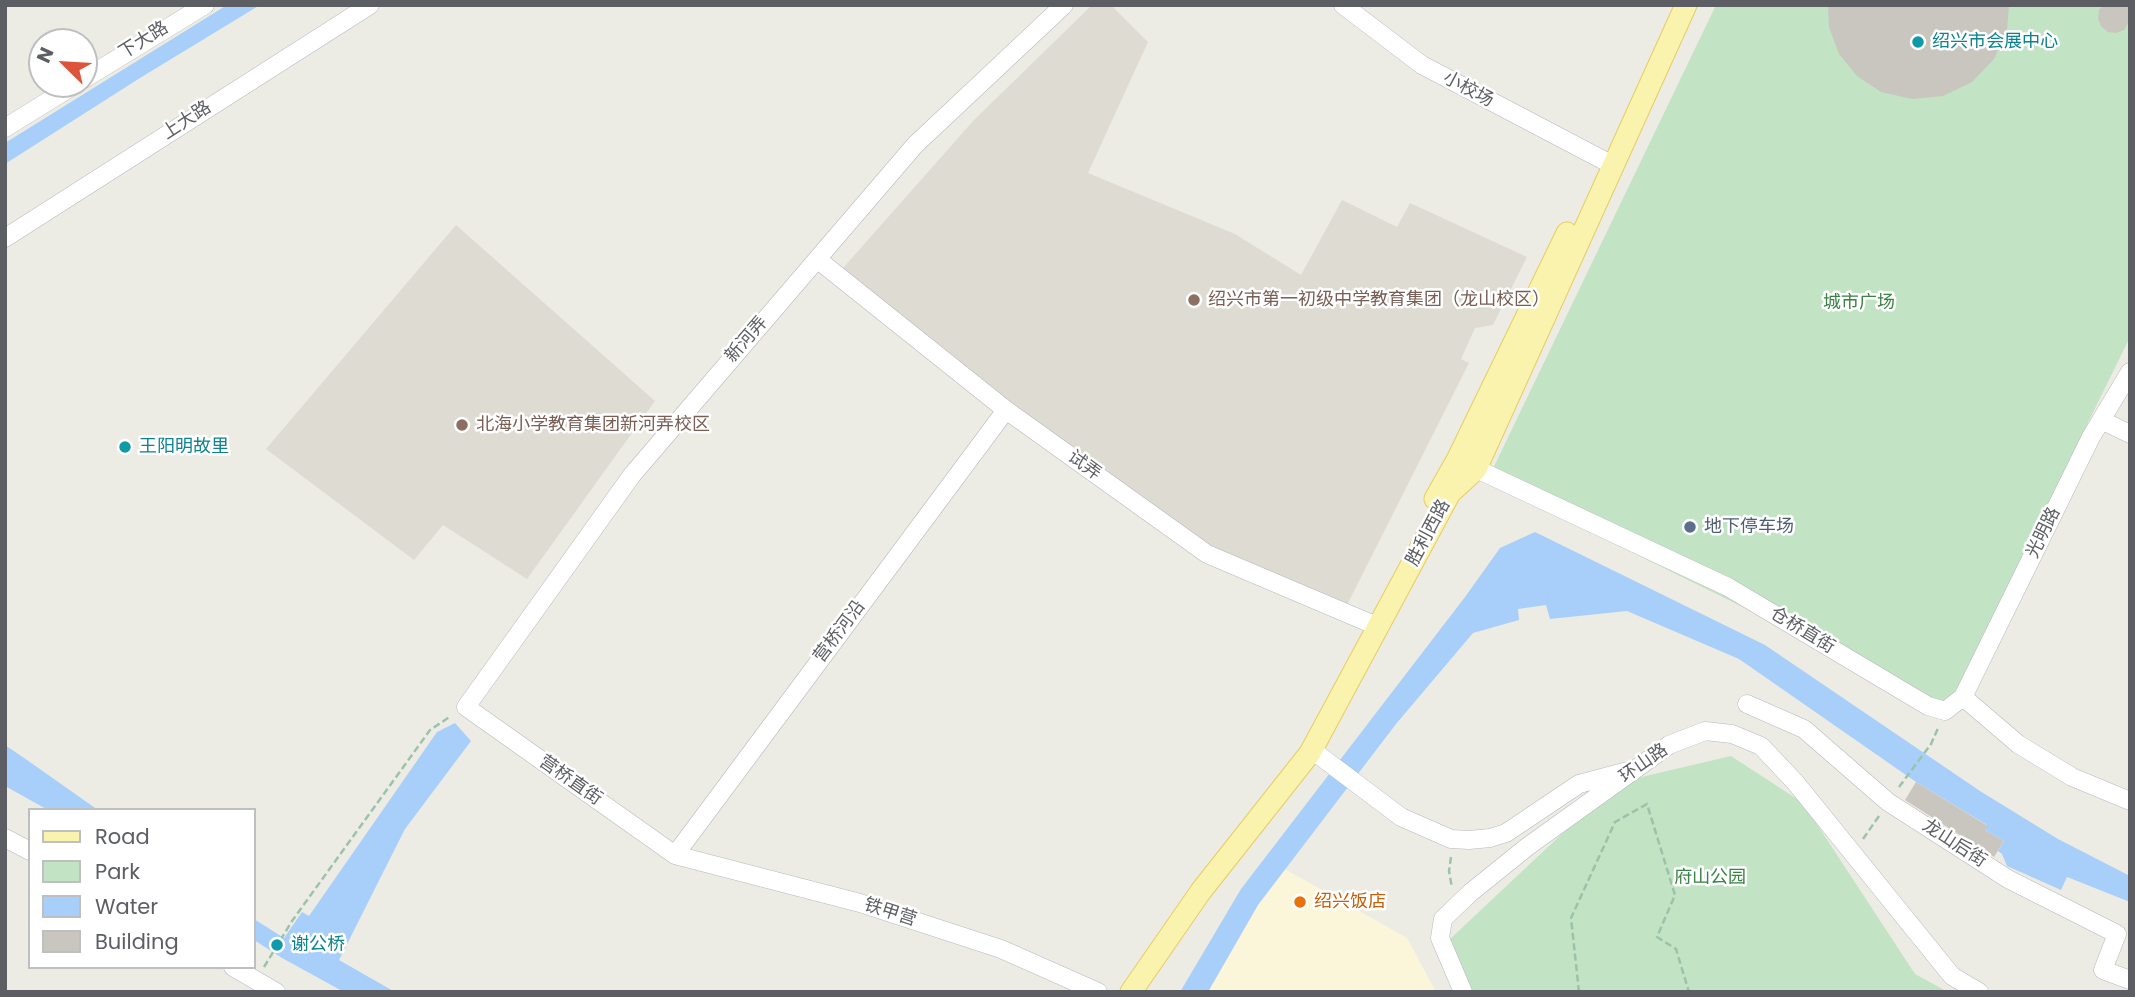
<!DOCTYPE html>
<meta charset="utf-8">
<style>
body{margin:0}
#map{position:relative;width:2135px;height:997px;overflow:hidden;background:#edece4;font-family:Poppins,sans-serif}
canvas{display:block}
.frame{position:absolute;inset:0;border:7px solid #5c5e63;pointer-events:none}
.legend{position:absolute;left:28px;top:808px;width:228px;height:161px;box-sizing:border-box;background:#fff;border:2px solid #bebfc1;margin:0;padding:9px 12px;list-style:none;font-size:21px;color:#5c5e63}
.legend li{display:flex;align-items:center;gap:14px;height:35px}
.legend b{width:35px;border:2px solid #bebfc1}
.north{position:absolute;left:28px;top:28px;width:70px;height:70px;box-sizing:border-box;background:#fff;border:2px solid #bebfc1;border-radius:50%;rotate:294deg;font-size:19px;font-weight:700;line-height:28px;text-align:center;color:#5c5e63}
.north::after{content:'';display:block;margin:auto;width:24px;height:32px;background:#dd543a;clip-path:polygon(50% 0,100% 100%,50% 72%,0 100%)}
</style>
<div id="map">
<canvas width="2135" height="997"></canvas>
<div class="frame"></div>
<ul class="legend">
<li><b style="height:9px;background:#f9f3ad"></b>Road</li>
<li><b style="height:19px;background:#c2e3c4"></b>Park</li>
<li><b style="height:19px;background:#a8cff9"></b>Water</li>
<li><b style="height:19px;background:#c9c6c0"></b>Building</li>
</ul>
<div class="north">N</div>
</div>
<script>
const g = document.querySelector('canvas').getContext('2d');
g.lineJoin = 'round';
function fillPath(path, color) { g.fillStyle = color; g.fill(path, 'evenodd'); }
const poly = rows => new Path2D(rows.map(r => 'M' + r).join(''));
function stroke(path, color, width, dash) { g.strokeStyle = color; g.lineWidth = width; g.lineCap = dash ? 'butt' : 'round'; g.setLineDash(dash || []); g.stroke(path); }
function write(font, color, halo, rows, align = 'center') {
  g.font = font + ' Poppins,"Noto Sans SC",sans-serif'; g.lineWidth = 5; g.setLineDash([]); g.textBaseline = 'middle'; g.strokeStyle = halo; g.fillStyle = color; for (const [text, x, y, turn = 0] of rows) {
    g.save(); g.translate(x, y); g.rotate((+turn || 0) * Math.PI / 180); g.textAlign = isNaN(turn) ? turn : align; if (halo) g.strokeText(text, 0, 0); g.fillText(text, 0, 0); g.restore();
  }
}
const commercial = poly([
 [1281,867,1407,938,1436,992,1196,992]
]);
const education = poly([
 [1092,5,1111,5,1148,42,1088,173,1235,234,1301,275,1342,200,1397,227,1410,203,1527,257,1493,325,1475,328,1461,359,1469,363,1345,609,1207,554,1013,404,843,268,974,120],
 [456,225,655,401,527,579,443,525,414,560,266,449]
]);
const green = poly([
 [1716,5,2130,5,2130,337,1948,708,1487,481],
 [1731,756,1803,803,1915,974,1948,992,1471,992,1449,940,1616,783]
]);
const water = poly([
 [227,5,260,5,140,78,5,164,5,143],
 [1535,532,1765,645,1980,791,2058,839,2130,876,2130,902,2067,877,2061,890,2007,866,2002,854,1998,851,2004,841,1985,830,1987,825,1916,782,1739,659,1627,611,1550,619,1546,605,1518,609,1519,620,1473,633,1396,724,1258,905,1208,992,1180,992,1241,889,1465,597,1500,548],
 [455,723,471,741,405,829,339,960,395,992,344,992,282,958,254,940,254,919,284,938,302,912,309,916,437,732],
 [5,745,27,760,98,810,48,810,5,786]
]);
const building = poly([
 [1828,5,2009,5,2007,30,1994,59,1972,82,1943,96,1912,99,1881,92,1857,76,1839,54,1829,27],
 [2103,5,2127,5,2130,20,2124,30,2116,33,2108,32,2101,26,2098,19,2099,10],
 [1916,782,1988,826,1985,830,2004,841,1994,857,1905,800]
]);
const path = poly([
 [1899,787,1931,744,1939,726],
 [1863,839,1879,816],
 [1451,857,1449,871,1452,888],
 [264,967,292,921,430,730,451,716],
 [1579,992,1571,918,1615,822,1647,804,1675,895,1657,937,1676,949,1689,992]
]);
const minor = poly([
 [1064,5,915,145,632,475,466,707,675,855,860,903,1001,949,1098,992],
 [1343,5,1422,65,1603,160],
 [84,79,205,5],
 [5,128,76,84],
 [5,238,370,5],
 [817,259,1006,410,1207,554,1379,627],
 [2101,420,2130,434],
 [1466,464,1728,587,1928,706,1945,711,1963,697,2091,437,2130,372],
 [1963,697,2018,744,2072,777,2130,801],
 [1747,704,1804,729,1888,802,2008,879,2117,934,2103,970,2130,980],
 [1312,750,1401,817,1451,839,1469,840,1490,838,1506,833,1579,784,1624,772],
 [5,838,30,851],
 [675,855,1006,410],
 [233,967,276,992],
 [1463,992,1440,938,1443,919,1470,893,1527,847,1669,745,1705,731,1732,734,1761,746,1795,782,1952,976,1979,992]
]);
const major = poly([
 [1435,499,1457,460,1567,233],
 [1131,992,1201,891,1310,753,1450,493,1476,469,1686,5]
]);
const markers = [
 [1918,42,7,"#0f9aa8"],
 [1194,300,7,"#8d6e63"],
 [462,425,7,"#8d6e63"],
 [125,447,7,"#0f9aa8"],
 [1690,527,7,"#5c6f8a"],
 [1300,902,7,"#e8710a"],
 [277,945,7,"#0f9aa8"]
];
const streetNames = [
 ["下大路",144,41,-32],
 ["小校场",1468,90,28],
 ["上大路",187,121,-33],
 ["新河弄",747,340,-49],
 ["试弄",1084,466,36],
 ["胜利西路",1429,533,-62],
 ["光明路",2044,533,-64],
 ["仓桥直街",1802,631,31],
 ["营桥河沿",840,632,-53],
 ["环山路",1644,764,-35],
 ["营桥直街",570,781,35],
 ["龙山后街",1954,844,33],
 ["铁甲营",890,913,18]
];
const cultureNames = [
 ["绍兴市会展中心",1932,42],
 ["王阳明故里",139,447],
 ["谢公桥",291,945]
];
const educationNames = [
 ["绍兴市第一初级中学教育集团（龙山校区）",1208,300],
 ["北海小学教育集团新河弄校区",476,425]
];
const parkNames = [
 ["城市广场",1859,303],
 ["府山公园",1710,878]
];
const serviceNames = [
 ["地下停车场",1704,527]
];
const foodNames = [
 ["绍兴饭店",1314,902]
];
fillPath(commercial, '#fbf6da');
fillPath(education, '#dddbd2');
fillPath(green, '#c2e3c4');
fillPath(water, '#a8cff9');
fillPath(building, '#c9c6c0');
stroke(minor, '#b6b8bd', 19);
stroke(major, '#e7cd62', 23);
stroke(path, '#9cc3aa', 2.5, [7, 3.5]);
stroke(minor, '#fff', 18);
stroke(major, '#f9f3ad', 21);
for (const [x, y, r, color] of markers) { const dot = new Path2D(); dot.arc(x, y, r, 0, 2 * Math.PI); g.fillStyle = color; g.fill(dot); stroke(dot, '#fff', 2.5); }
write('18px', '#5c5e63', '#fff', streetNames);
write('18px', '#0d838f', '#fff', cultureNames, 'left');
write('18px', '#785e54', '#fff', educationNames, 'left');
write('18px', '#3b8344', '#fff', parkNames);
write('18px', '#4e5e75', '#fff', serviceNames, 'left');
write('18px', '#c56008', '#fff', foodNames, 'left');
</script>
